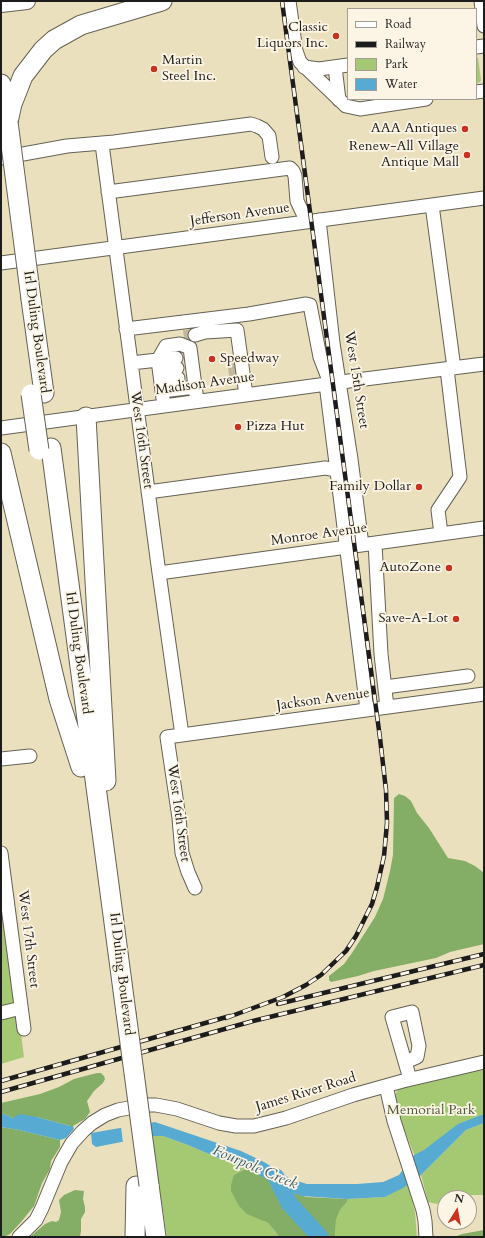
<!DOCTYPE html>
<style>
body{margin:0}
#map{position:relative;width:485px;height:1238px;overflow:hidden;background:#ebe0bd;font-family:Cardo,serif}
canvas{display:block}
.frame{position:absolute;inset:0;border:2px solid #1c1c1c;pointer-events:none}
.legend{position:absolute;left:347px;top:8px;width:130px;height:92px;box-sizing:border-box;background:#fcf5e5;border:1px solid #a29e95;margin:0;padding:5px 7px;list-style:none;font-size:12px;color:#1c1c1c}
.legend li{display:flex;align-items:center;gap:8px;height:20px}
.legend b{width:20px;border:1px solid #a29e95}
.north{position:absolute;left:437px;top:1190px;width:40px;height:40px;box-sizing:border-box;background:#fcf5e5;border:1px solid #a29e95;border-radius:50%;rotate:11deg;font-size:11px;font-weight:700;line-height:16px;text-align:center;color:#1c1c1c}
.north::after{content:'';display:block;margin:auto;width:14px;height:18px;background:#c8321e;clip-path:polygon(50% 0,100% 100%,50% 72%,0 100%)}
</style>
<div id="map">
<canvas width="485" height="1238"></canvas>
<div class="frame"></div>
<ul class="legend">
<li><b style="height:5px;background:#fff"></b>Road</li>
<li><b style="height:5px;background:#1c1c1c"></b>Railway</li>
<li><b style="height:11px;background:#a5c973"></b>Park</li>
<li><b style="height:11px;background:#57abd2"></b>Water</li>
</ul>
<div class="north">N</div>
</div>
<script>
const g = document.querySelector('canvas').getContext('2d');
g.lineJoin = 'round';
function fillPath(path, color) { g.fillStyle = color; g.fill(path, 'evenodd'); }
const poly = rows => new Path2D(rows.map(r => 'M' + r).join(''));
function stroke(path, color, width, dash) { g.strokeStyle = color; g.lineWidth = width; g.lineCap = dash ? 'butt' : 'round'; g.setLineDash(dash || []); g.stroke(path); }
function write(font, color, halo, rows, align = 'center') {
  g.font = font + ' Cardo,serif'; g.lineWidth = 3.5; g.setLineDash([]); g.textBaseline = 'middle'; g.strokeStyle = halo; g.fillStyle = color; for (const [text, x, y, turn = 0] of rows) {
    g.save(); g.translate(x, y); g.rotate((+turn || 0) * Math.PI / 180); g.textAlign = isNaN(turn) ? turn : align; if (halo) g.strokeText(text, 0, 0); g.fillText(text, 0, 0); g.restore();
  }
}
const green = poly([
 [476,56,478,58,481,80,480,82,476,84],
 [1,883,24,1057,1,1064],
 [484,1067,484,1117,417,1162,395,1106,395,1096,397,1091,402,1087],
 [484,1123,484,1195,467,1195,455,1198,445,1198,445,1201,437,1204,428,1202,421,1175,466,1130],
 [149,1136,163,1136,188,1145,216,1157,247,1168,234,1175,263,1221,268,1223,275,1231,279,1237,167,1237,159,1184,155,1184],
 [408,1184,415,1212,417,1237,335,1237,336,1220,340,1210,347,1202,347,1199,385,1197]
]);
const forest = poly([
 [399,794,405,796,411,801,417,813,429,828,448,858,465,861,475,866,484,873,484,944,450,952,436,958,374,971,358,976,331,982,329,980,329,976,344,964,352,953,375,917,383,899,390,871,393,855,394,798],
 [97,1073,101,1073,104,1076,105,1079,103,1083,94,1091,87,1101,90,1112,85,1119,73,1126,70,1126,37,1117,13,1118,1,1113,1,1103,40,1094,59,1087,74,1079],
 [1,1127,19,1130,60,1140,60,1147,51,1161,50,1169,42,1183,34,1206,21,1222,10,1234,4,1237,1,1237],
 [247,1168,268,1179,289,1210,316,1237,279,1237,275,1231,268,1223,247,1214,239,1206,231,1191,231,1185,234,1175],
 [75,1190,84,1191,83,1199,85,1207,85,1212,81,1219,81,1231,80,1237,30,1237,45,1224,52,1221,56,1222,59,1220,61,1212,59,1200,64,1195],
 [291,1192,306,1197,347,1199,347,1202,340,1210,336,1220,335,1237,326,1237,302,1209,292,1195],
 [484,1230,484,1237,454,1237,462,1234]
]);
const water = poly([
 [1,1113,13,1118,20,1114,37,1117,70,1126,73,1126,74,1129,66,1138,60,1140,19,1130,1,1127],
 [484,1114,484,1123,466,1130,421,1175,403,1188,385,1197,347,1199,301,1196,284,1189,247,1168,216,1157,188,1145,163,1136,152,1136,96,1147,92,1144,91,1133,155,1122,241,1151,264,1162,291,1179,307,1184,357,1184,383,1182,399,1175,414,1155,424,1150,458,1124]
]);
const pier = poly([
 [147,1122,149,1138,123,1144,121,1126]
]);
const river = poly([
 [276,1177,289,1203,320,1237]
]);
const minorTunnel = poly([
 [184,337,195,335],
 [234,363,236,379]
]);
const minor = poly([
 [289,1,296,51,300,62,346,106,360,109,426,99],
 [481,1,484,26],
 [476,47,484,46],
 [304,67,319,69,348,65],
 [335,67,339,100],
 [476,92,484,91],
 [102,144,159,573,182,735],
 [1,158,67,146,114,142,251,124,257,126,263,129,269,136,272,157],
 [108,192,290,168,293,171,295,176,297,201,307,222],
 [432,205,454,368],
 [319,220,333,343,351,459,362,545],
 [1,263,484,198],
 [126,329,249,314,306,304,310,305,320,357,330,383],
 [195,335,205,332,237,330,246,395],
 [158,360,166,346,180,344,190,348,197,401],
 [158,360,176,358],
 [131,363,158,360,164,406],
 [160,370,177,368],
 [161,380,178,378],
 [326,384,367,710],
 [162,391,195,387],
 [1,428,349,381,484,364],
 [148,492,318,469,325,468,337,470],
 [441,534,438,510,460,477,447,369],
 [375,543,381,654,387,707],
 [159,573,484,528],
 [385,687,468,676],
 [1,759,30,756],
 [1,853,24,1029],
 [195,888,188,872,182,853,179,818,167,737,484,694],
 [1,1013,21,1008],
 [405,1062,417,1057,419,1046,412,1012,392,1017,410,1079],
 [386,1086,394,1121,423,1210,425,1221,426,1237],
 [19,1237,36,1220,42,1208,61,1162,72,1143,83,1131,92,1123,105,1115,118,1110,145,1105,156,1105,177,1109,219,1123,236,1126,254,1126,286,1118,353,1095,403,1081,484,1062]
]);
const major = poly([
 [1,4,27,1]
]);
const highway = poly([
 [1,84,7,117],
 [8,122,12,104,23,76,43,50,54,40,81,25,162,1],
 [31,299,44,393],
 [86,417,106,781],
 [51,448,126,1013],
 [1,453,59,699,81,767],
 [149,1185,156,1237],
 [135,1237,136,1186]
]);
const rail = poly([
 [278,1004,484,954],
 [226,1018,283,997,306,985,321,975,346,951,356,936,372,904,377,887,384,856,387,823,386,790,380,738,282,1],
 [1,1081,230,1016],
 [1,1092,253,1021,484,965]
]);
const highwayBridge = poly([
 [8,122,31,299],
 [31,394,39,450],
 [126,1013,149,1185]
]);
const markers = [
 [336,36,4,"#c8321e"],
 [154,69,4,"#c8321e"],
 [465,129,4,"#c8321e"],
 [467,155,4,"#c8321e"],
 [212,359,4,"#c8321e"],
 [238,427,4,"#c8321e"],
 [419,487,4,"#c8321e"],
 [449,568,4,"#c8321e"],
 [456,619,4,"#c8321e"]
];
const poiNames = [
 ["Classic",328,28],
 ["Liquors Inc.",328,44],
 ["Martin",162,61,"left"],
 ["Steel Inc.",162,77,"left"],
 ["AAA Antiques",457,129],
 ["Renew-All Village",459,147],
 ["Antique Mall",459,163],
 ["Speedway",220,359,"left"],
 ["Pizza Hut",246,427,"left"],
 ["Family Dollar",411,487],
 ["AutoZone",441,568],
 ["Save-A-Lot",448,619]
];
const streetNames = [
 ["Jefferson Avenue",240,215,-8],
 ["Irl Duling Boulevard",36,332,82],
 ["West 15th Street",356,380,81],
 ["Madison Avenue",205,384,-8],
 ["West 16th Street",141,440,82],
 ["Monroe Avenue",319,535,-8],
 ["Irl Duling Boulevard",78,653,82],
 ["Jackson Avenue",323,700,-8],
 ["West 16th Street",178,813,82],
 ["West 17th Street",28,939,83],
 ["Irl Duling Boulevard",121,974,83],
 ["James River Road",306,1093,-17]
];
const parkNames = [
 ["Memorial Park",431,1111]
];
const waterNames = [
 ["Fourpole Creek",255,1168,23]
];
fillPath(green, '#a5c973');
fillPath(forest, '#84ad65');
fillPath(water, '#57abd2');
fillPath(pier, '#ebe0bd');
stroke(river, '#57abd2', 17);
stroke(minorTunnel, '#c2b99d', 13, [13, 6]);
stroke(minor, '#646154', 15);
stroke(major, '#646154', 18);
stroke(highway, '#646154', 21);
stroke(minor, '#fff', 13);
stroke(major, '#fff', 16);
stroke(highway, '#fff', 19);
stroke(rail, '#1c1c1c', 4.5);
stroke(rail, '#fcf5e5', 3, [9]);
stroke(highwayBridge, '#646154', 21, []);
stroke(highwayBridge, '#fff', 19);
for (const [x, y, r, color] of markers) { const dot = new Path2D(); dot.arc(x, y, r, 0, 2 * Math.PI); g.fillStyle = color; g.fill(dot); stroke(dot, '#fcf5e5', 1.5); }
write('14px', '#1c1c1c', '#fcf5e5', poiNames, 'right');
write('14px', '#1c1c1c', '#fcf5e5', streetNames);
write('14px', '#4c593a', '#fcf5e5', parkNames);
write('italic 15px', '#375c6e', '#fcf5e5', waterNames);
</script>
